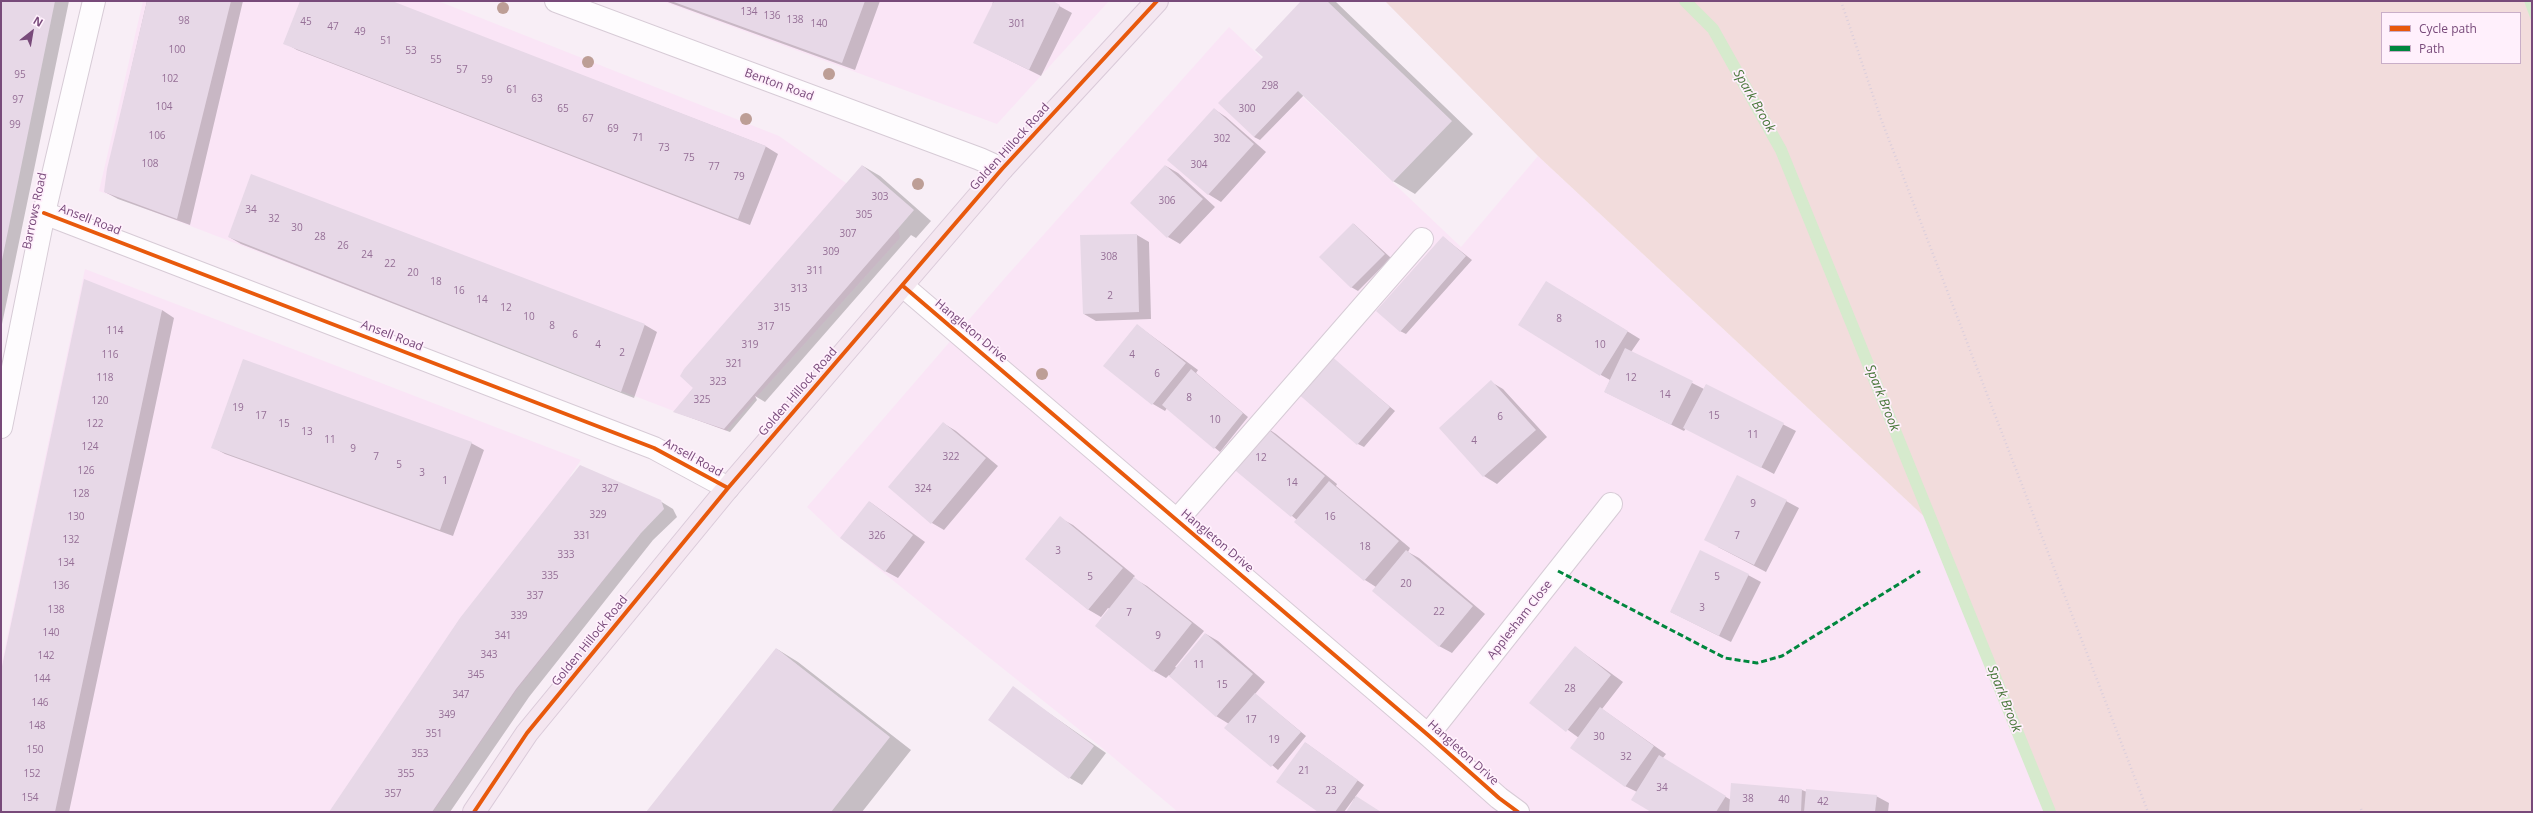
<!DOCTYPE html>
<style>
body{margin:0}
#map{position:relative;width:2533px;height:813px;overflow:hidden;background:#f8eef6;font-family:"Open Sans",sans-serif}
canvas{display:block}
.frame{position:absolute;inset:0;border:2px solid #784a7a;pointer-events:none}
.legend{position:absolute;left:2381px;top:12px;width:140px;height:52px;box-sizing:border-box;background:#fff0fc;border:1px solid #c9aec8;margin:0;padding:5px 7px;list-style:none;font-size:12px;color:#784a7a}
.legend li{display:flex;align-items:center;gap:8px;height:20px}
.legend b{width:20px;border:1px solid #c9aec8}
.north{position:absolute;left:12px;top:12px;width:40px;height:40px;-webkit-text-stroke:3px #fff0fc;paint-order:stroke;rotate:31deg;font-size:11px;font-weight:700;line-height:16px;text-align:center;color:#784a7a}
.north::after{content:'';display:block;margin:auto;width:14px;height:18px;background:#784a7a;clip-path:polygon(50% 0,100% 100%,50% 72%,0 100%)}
</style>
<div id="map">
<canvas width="2533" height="813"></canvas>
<div class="frame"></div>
<ul class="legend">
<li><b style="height:5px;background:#e8590c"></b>Cycle path</li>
<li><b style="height:5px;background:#00873e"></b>Path</li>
</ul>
<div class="north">N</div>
</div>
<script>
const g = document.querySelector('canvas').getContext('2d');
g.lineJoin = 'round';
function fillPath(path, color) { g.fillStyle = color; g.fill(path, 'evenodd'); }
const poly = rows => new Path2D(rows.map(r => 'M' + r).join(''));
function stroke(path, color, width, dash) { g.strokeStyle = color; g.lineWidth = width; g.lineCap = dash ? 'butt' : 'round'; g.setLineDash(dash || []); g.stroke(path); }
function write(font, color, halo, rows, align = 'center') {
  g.font = font + ' "Open Sans",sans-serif'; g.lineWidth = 3.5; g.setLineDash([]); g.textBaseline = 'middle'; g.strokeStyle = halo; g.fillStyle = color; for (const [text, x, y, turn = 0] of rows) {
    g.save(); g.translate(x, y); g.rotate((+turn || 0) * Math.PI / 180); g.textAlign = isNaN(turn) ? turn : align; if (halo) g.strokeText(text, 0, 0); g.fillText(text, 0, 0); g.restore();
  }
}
const residential = poly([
 [143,1,438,1,779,136,846,183,898,229,900,238,726,431,99,191],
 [662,1,1109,1,997,124],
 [1229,27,1461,247,1538,156,1931,523,2050,812,1178,812,1101,747,840,538,807,507,1004,279],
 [85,269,581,460,570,476,641,533,516,691,433,812,1,812,1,666]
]);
const green = poly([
 [1385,1,2532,1,2532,812,2050,812,1931,523,1538,156],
 [2382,13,2520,13,2520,63,2382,63]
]);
const water = poly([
 [2524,1,2532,1,2532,23]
]);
const shadow = poly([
 [1,1,69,1,1,329],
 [147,1,243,1,190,225,118,199,105,192,108,169],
 [301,1,389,1,765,146,778,154,750,225,297,50,285,43],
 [665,1,880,1,855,70],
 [993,1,1050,1,1072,13,1041,76,987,49],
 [1303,1,1336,2,1473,134,1415,194,1393,181,1304,95,1260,140,1254,137,1264,57],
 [1214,109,1226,117,1266,152,1221,202,1208,194],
 [863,166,880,176,931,221,916,238,911,235,765,402,755,396,757,400,730,432,675,412],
 [1166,166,1178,173,1215,207,1180,244,1168,237],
 [1354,224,1391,258,1358,291,1351,287],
 [1137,235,1149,242,1151,319,1096,321,1084,314],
 [229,237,645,325,657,332,634,398,241,244],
 [1443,237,1472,260,1406,334,1400,331],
 [1558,289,1640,339,1631,352,1704,389,1706,385,1796,431,1774,474,1686,428,1684,431,1605,392,1610,380,1601,375],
 [162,310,174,318,69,812,1,812,1,674],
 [1137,325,1198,370,1196,373,1248,417,1220,452,1167,408,1165,411,1153,404],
 [1329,356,1395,411,1364,447,1358,444],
 [1491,382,1503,389,1547,437,1497,484,1484,476,1440,428],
 [943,423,956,431,998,466,944,530,932,523],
 [1264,426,1276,434,1337,484,1336,486,1410,548,1408,552,1419,558,1485,614,1452,653,1439,646,1376,587,1365,580,1297,520,1231,466],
 [471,443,484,450,453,536,225,454,212,447],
 [660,501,673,509,677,517,653,540,529,697,450,812,329,812],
 [1786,501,1799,508,1766,572,1718,547],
 [870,502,925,542,898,578,885,571],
 [1060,518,1073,525,1135,576,1133,578,1147,586,1204,631,1175,667,1177,668,1206,634,1218,641,1265,682,1255,694,1306,736,1278,770,1226,727,1229,724,1216,716,1169,675,1166,678,1154,671,1110,609,1108,608,1101,617,1089,610,1026,559],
 [1748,575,1761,582,1731,642,1671,612],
 [1575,647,1623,682,1602,709,1666,754,1662,759,1731,800,1732,784,1802,790,1807,792,1876,796,1889,803,1888,812,1652,812,1637,792,1625,786,1579,738,1531,703],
 [777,649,798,662,911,750,862,812,648,812],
 [1013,688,1106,753,1082,785,1070,778],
 [1306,743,1364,785,1355,797,1380,812,1348,812,1355,797,1344,812,1320,812]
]);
const stream = poly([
 [1685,1,1713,29,1781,150,2050,812]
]);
const building = poly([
 [1,1,55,1,2,260,1,260],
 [147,1,231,1,177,219,104,192,107,169],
 [300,1,392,1,766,146,738,219,283,44],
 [671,1,865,1,842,63],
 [994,1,1053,1,1060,5,1029,70,973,43],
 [1301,1,1327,1,1452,121,1393,182,1298,91,1254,137,1218,103,1263,57,1255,50],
 [1214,108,1254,144,1208,195,1167,160],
 [862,165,914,210,724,429,673,412,693,388,680,376,684,369],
 [1165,165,1203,199,1167,238,1130,203],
 [251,174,645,324,621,392,228,237],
 [1353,223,1385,254,1351,288,1319,257],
 [1137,234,1139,312,1083,314,1080,235],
 [1443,236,1466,256,1400,332,1376,311],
 [84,279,162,310,55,812,1,812,1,671],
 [1546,281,1628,331,1600,376,1518,325],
 [1137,324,1186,363,1152,405,1103,366],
 [1625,348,1693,381,1671,425,1604,392],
 [1329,354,1390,407,1357,445,1296,392],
 [243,359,472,442,440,530,211,448],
 [1191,369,1243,413,1214,449,1162,405],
 [1491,380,1536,430,1483,477,1439,428],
 [1706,384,1784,423,1761,468,1683,428],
 [943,422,986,458,931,524,888,487],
 [1263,425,1325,476,1291,517,1230,466],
 [580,465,661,500,664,509,641,533,516,689,432,812,329,812,460,618],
 [1737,475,1787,500,1754,565,1704,540],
 [1329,481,1399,541,1364,581,1294,522],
 [869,501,913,535,885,572,840,538],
 [1060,516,1123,568,1088,610,1025,559],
 [1406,550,1473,606,1439,647,1372,591],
 [1700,550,1749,574,1719,636,1670,612],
 [1134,577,1192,623,1153,672,1095,626],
 [1205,633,1253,674,1216,717,1169,676],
 [1575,646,1611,675,1566,732,1529,703],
 [776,648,890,737,831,812,646,812],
 [1013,686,1094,746,1069,779,988,720],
 [1255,693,1301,732,1271,767,1224,728],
 [1600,707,1654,746,1625,787,1570,748],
 [1305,742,1358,780,1335,812,1318,812,1276,782],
 [1659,755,1726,796,1716,812,1651,812,1631,800],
 [1731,783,1802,789,1801,812,1729,812],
 [1806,789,1877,795,1875,812,1804,812],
 [1356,796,1381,812,1346,812]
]);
const path = poly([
 [1841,1,1881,119,2148,812],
 [2361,809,2362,812]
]);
const minor = poly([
 [556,1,980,159,1002,169],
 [44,213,654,448,728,488],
 [903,286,1428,735,1499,798,1518,812],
 [1,427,44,213,94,1],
 [1177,520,1422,239],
 [1428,735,1611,504]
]);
const major = poly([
 [474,812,527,733,728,488,1002,169,1157,1]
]);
const quiet = poly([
 [1558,571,1725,658,1757,663,1782,656,1920,571]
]);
const cycleway = poly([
 [44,213,654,448,728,488],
 [903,286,1428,735,1499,798,1518,812],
 [474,812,527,733,728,488,1002,169,1157,1]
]);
const trees = [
 [503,8],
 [588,62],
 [829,74],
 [746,119],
 [918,184],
 [1042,374]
];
const numberNames = [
 ["134",749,12],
 ["136",772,16],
 ["138",795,20],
 ["98",184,21],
 ["45",306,22],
 ["140",819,24],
 ["301",1017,24],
 ["47",333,27],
 ["49",360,32],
 ["51",386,41],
 ["100",177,50],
 ["53",411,51],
 ["55",436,60],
 ["57",462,70],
 ["95",20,75],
 ["102",170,79],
 ["59",487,80],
 ["298",1270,86],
 ["61",512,90],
 ["63",537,99],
 ["97",18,100],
 ["104",164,107],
 ["65",563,109],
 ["300",1247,109],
 ["67",588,119],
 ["99",15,125],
 ["69",613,129],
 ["106",157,136],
 ["71",638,138],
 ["302",1222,139],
 ["73",664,148],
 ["75",689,158],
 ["108",150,164],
 ["304",1199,165],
 ["77",714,167],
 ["79",739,177],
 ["303",880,197],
 ["306",1167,201],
 ["34",251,210],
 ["305",864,215],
 ["32",274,219],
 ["30",297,228],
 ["307",848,234],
 ["28",320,237],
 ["26",343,246],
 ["309",831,252],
 ["24",367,255],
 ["308",1109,257],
 ["22",390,264],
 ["311",815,271],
 ["20",413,273],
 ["18",436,282],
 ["313",799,289],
 ["16",459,291],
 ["2",1110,296],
 ["14",482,300],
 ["12",506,308],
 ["315",782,308],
 ["10",529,317],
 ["8",1559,319],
 ["8",552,326],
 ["317",766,327],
 ["114",115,331],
 ["6",575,335],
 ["4",598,345],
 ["319",750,345],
 ["10",1600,345],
 ["2",622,353],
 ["116",110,355],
 ["4",1132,355],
 ["321",734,364],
 ["6",1157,374],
 ["118",105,378],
 ["12",1631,378],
 ["323",718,382],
 ["14",1665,395],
 ["8",1189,398],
 ["325",702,400],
 ["120",100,401],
 ["19",238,408],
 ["17",261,416],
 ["15",1714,416],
 ["6",1500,417],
 ["10",1215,420],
 ["122",95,424],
 ["15",284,424],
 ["13",307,432],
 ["11",1753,435],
 ["11",330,440],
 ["4",1474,441],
 ["124",90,447],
 ["9",353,449],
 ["7",376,457],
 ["322",951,457],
 ["12",1261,458],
 ["5",399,465],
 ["126",86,471],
 ["3",422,473],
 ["1",445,481],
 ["14",1292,483],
 ["327",610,489],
 ["324",923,489],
 ["128",81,494],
 ["9",1753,504],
 ["329",598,515],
 ["130",76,517],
 ["16",1330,517],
 ["331",582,536],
 ["326",877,536],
 ["7",1737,536],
 ["132",71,540],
 ["18",1365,547],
 ["3",1058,551],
 ["333",566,555],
 ["134",66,563],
 ["335",550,576],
 ["5",1090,577],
 ["5",1717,577],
 ["20",1406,584],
 ["136",61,586],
 ["337",535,596],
 ["3",1702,608],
 ["138",56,610],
 ["22",1439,612],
 ["7",1129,613],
 ["339",519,616],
 ["140",51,633],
 ["341",503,636],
 ["9",1158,636],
 ["343",489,655],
 ["142",46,656],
 ["11",1199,665],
 ["345",476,675],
 ["144",42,679],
 ["15",1222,685],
 ["28",1570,689],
 ["347",461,695],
 ["146",40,703],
 ["349",447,715],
 ["17",1251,720],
 ["148",37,726],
 ["351",434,734],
 ["30",1599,737],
 ["19",1274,740],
 ["150",35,750],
 ["353",420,754],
 ["32",1626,757],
 ["21",1304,771],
 ["152",32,774],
 ["355",406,774],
 ["34",1662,788],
 ["23",1331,791],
 ["357",393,794],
 ["154",30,798],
 ["38",1748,799],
 ["40",1784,800],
 ["42",1823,802]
];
const streetNames = [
 ["Benton Road",779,85,20],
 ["Golden Hillock Road",1010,147,-48],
 ["Barrows Road",35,211,-78],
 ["Ansell Road",90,220,21],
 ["Hangleton Drive",971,331,40],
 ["Ansell Road",392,336,21],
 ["Golden Hillock Road",798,392,-49],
 ["Ansell Road",693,458,29],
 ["Hangleton Drive",1217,541,40],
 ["Applesham Close",1520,620,-52],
 ["Golden Hillock Road",590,641,-51],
 ["Hangleton Drive",1463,753,42]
];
const waterNames = [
 ["Spark Brook",1754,101,60],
 ["Spark Brook",1882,398,68],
 ["Spark Brook",2004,699,68]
];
fillPath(residential, '#fae5f6');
fillPath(green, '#f2dcdc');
fillPath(water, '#d6eacd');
fillPath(shadow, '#0003');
stroke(stream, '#d6eacd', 12);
fillPath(building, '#e7d8e7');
stroke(minor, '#d7cbd6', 24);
stroke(major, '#dacad9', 24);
stroke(path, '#dbcedc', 2.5, [1, 3]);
stroke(minor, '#fefcfe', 22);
stroke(major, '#f4e6f0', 22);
stroke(quiet, '#00873e', 3, [6, 3]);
stroke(cycleway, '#e8590c', 4);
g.fillStyle = '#bd9e96';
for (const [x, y] of trees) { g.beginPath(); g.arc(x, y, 6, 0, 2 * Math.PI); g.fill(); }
write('10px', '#956f96', null, numberNames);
write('12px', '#784a7a', '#fff0fc', streetNames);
write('italic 13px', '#48783a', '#fff0fc', waterNames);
</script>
